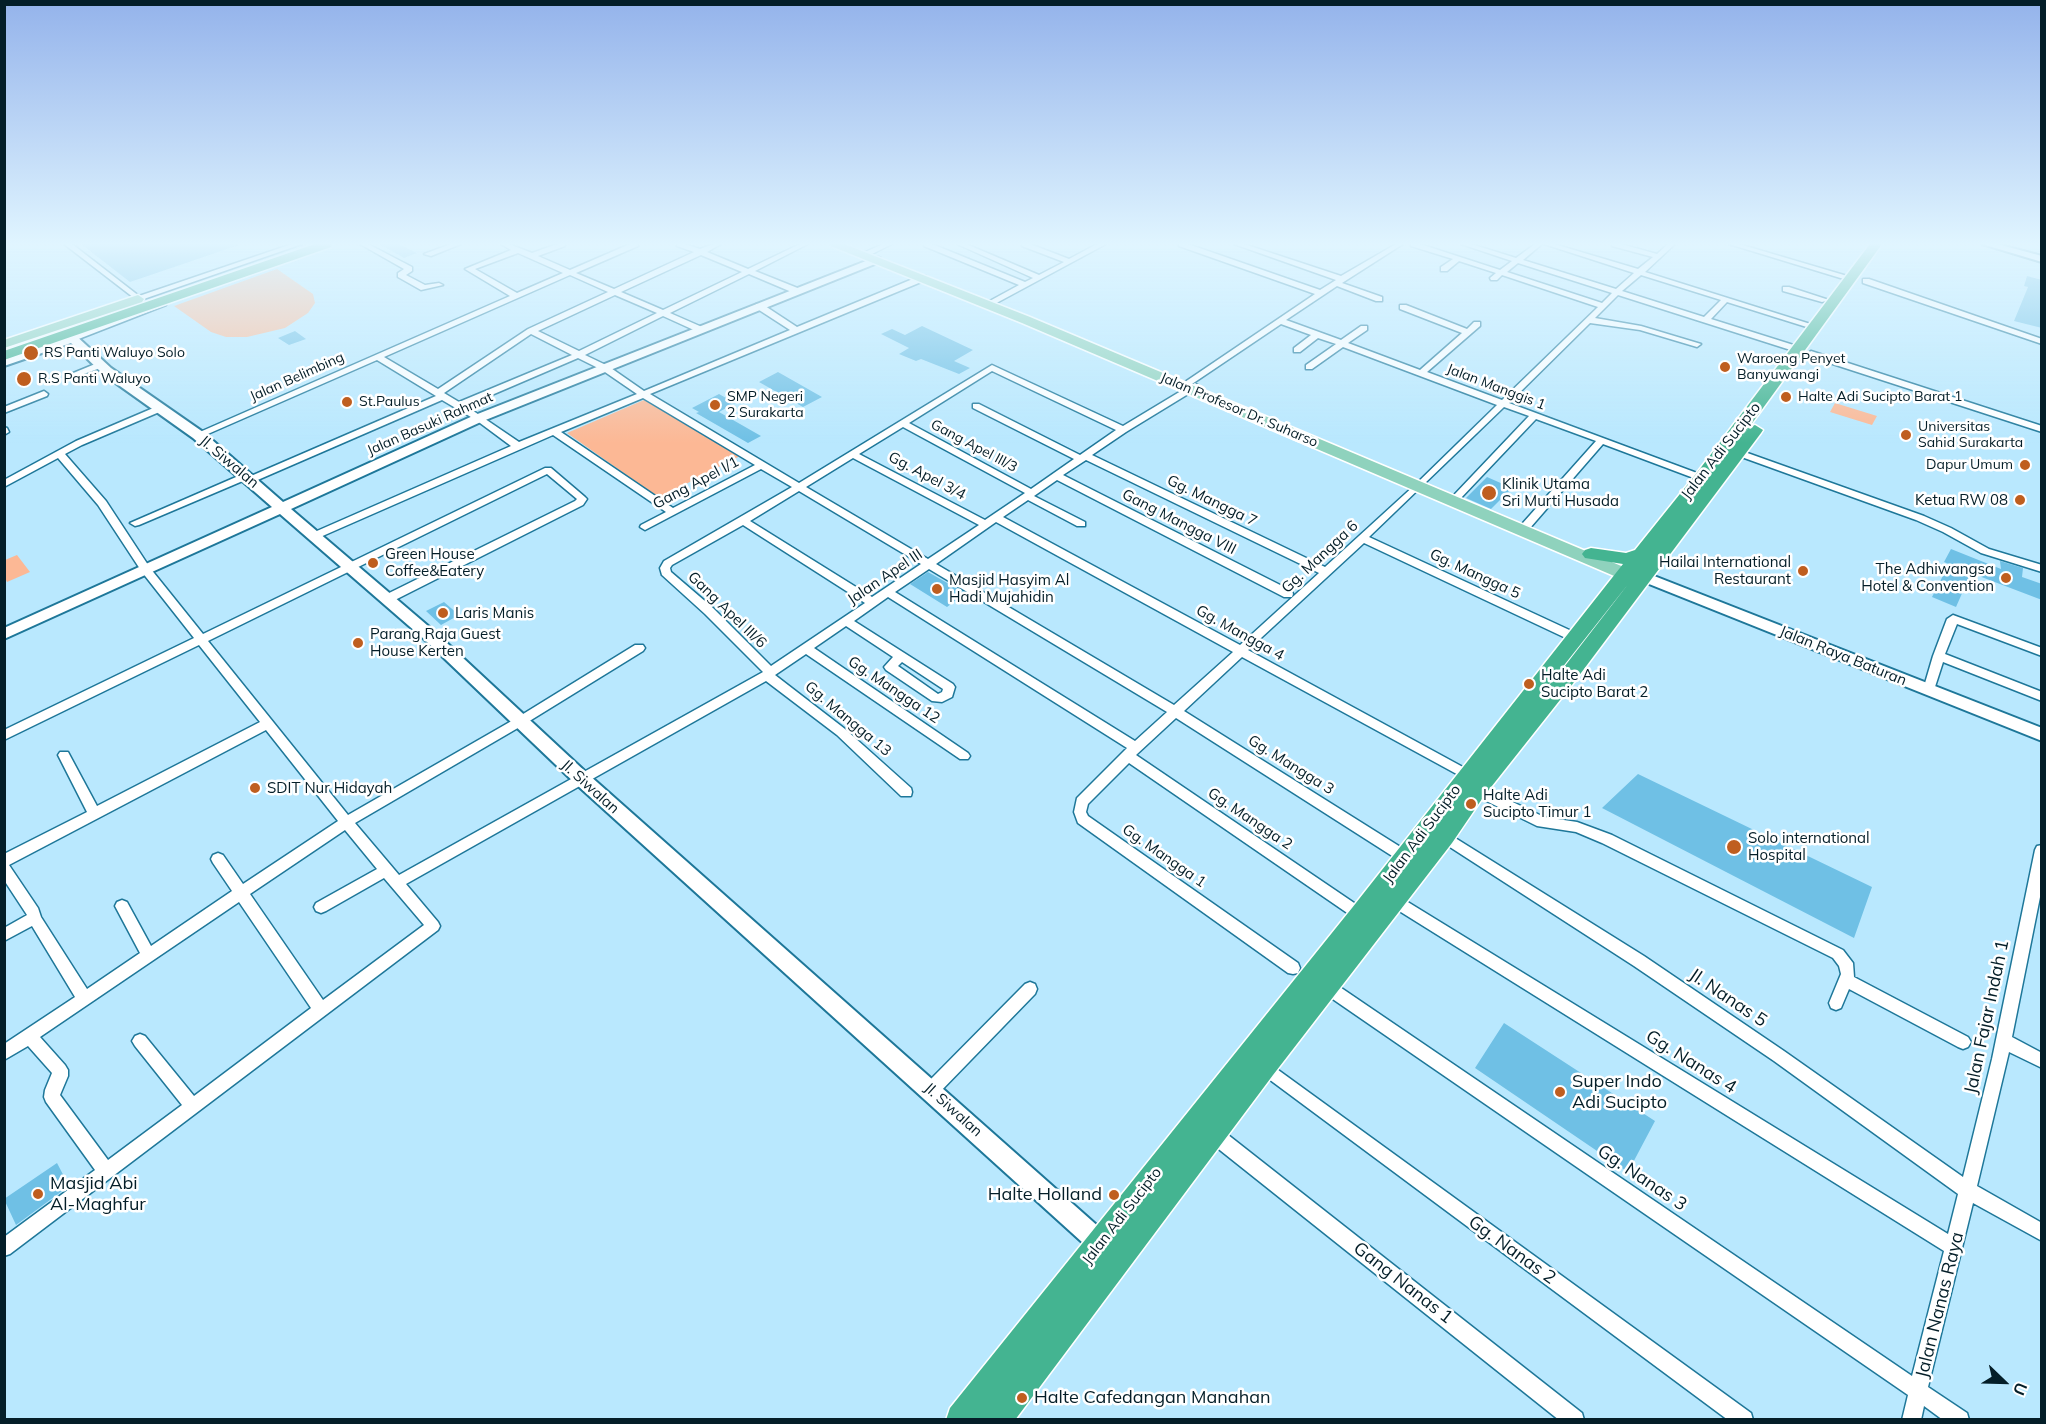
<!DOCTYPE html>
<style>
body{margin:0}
#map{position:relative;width:2046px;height:1424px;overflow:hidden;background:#b9e8fe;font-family:Mulish,sans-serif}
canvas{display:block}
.frame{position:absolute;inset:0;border:6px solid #041e28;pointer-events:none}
.north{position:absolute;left:1974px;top:1352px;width:60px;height:60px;-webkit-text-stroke:4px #fff;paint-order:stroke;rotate:113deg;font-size:16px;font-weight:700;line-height:24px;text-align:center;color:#041e28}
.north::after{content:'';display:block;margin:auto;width:21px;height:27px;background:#041e28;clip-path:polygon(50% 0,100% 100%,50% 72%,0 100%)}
</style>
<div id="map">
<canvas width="2046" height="1424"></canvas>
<div class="frame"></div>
<div class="north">U</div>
</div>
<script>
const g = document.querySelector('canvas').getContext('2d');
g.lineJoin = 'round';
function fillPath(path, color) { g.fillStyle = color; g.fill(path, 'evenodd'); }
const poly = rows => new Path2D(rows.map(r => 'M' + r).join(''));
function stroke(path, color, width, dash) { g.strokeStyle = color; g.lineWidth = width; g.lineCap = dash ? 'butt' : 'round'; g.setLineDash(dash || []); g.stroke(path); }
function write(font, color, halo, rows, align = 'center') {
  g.font = font + ' Mulish,sans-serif'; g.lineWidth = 5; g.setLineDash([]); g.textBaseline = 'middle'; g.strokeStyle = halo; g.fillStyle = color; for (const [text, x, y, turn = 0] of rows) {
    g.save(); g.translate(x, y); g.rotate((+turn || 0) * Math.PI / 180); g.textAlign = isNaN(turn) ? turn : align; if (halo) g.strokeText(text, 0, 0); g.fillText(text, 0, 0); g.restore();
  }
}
const green = poly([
 [277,269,313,294,315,303,308,313,285,328,247,337,226,337,211,332,174,306],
 [644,400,740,456,659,498,567,433],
 [1835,403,1877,416,1872,425,1830,412],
 [17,555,30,572,7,582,5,578,5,560]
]);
const building = poly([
 [81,244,238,244,239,245,130,282],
 [379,244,399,244,417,253,404,258],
 [2027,276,2042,280,2042,328,2014,321,2028,287,2024,286],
 [922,326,973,350,954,361,970,368,959,374,921,359,916,361,899,354,909,348,881,334,892,329,905,335],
 [295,331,306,339,289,345,278,338],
 [778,372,822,397,803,407,759,382],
 [719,394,735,403,719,412,761,436,748,443,696,413,699,412,692,408],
 [1487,477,1512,488,1491,509,1466,498],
 [1951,549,2001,569,2000,561,2023,568,2022,577,2042,584,2042,600,1971,573,1956,607,1932,597,1949,564,1944,562],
 [928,572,965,593,947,607,910,584],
 [444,602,459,615,441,625,426,611],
 [1638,774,1872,887,1854,938,1602,808],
 [1504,1023,1655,1121,1628,1172,1475,1068],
 [57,1163,69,1186,16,1225,4,1199]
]);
const street = poly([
 [64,244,72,244,139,296,292,244,302,244,138,301,64,244],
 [360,244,368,244,412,267,412,271,406,275,425,285,439,283,443,285,421,290,398,277,398,273,404,269,360,244],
 [451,244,461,244,431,256,424,254,451,244],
 [501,244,509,244,532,253,557,244,565,244,565,246,538,256,570,270,630,244,638,244,638,246,576,273,614,289,694,252,677,246,677,244,685,244,700,249,713,244,721,244,707,252,748,269,800,244,808,244,755,271,800,289,800,293,794,293,749,274,670,313,702,327,702,331,696,331,663,316,585,355,608,366,644,391,790,330,756,308,756,304,762,304,797,327,920,276,926,276,926,280,650,394,799,483,992,365,1123,426,1186,388,1179,386,1315,294,1179,246,1179,244,1188,244,1320,290,1336,280,1234,244,1244,244,1341,276,1396,244,1403,244,1342,283,1382,297,1382,301,1376,301,1337,286,1286,320,1341,340,1361,326,1367,326,1367,330,1348,343,1420,370,1462,333,1400,309,1400,305,1406,305,1467,329,1474,322,1480,322,1480,326,1427,372,1502,400,1598,307,1502,275,1497,280,1491,280,1490,278,1496,273,1459,261,1447,271,1441,271,1441,267,1453,259,1411,246,1411,244,1420,244,1500,270,1512,261,1461,244,1471,244,1516,258,1535,244,1542,244,1523,260,1616,289,1634,273,1544,244,1554,244,1638,269,1653,257,1612,246,1612,244,1621,244,1657,254,1668,244,1675,244,1645,272,1820,327,1813,329,1727,302,1711,319,1803,348,1803,352,1800,353,1618,295,1595,318,1641,326,1701,344,1697,347,1640,330,1590,323,1509,403,1705,476,1705,480,1699,480,1603,444,1530,528,1522,528,1522,524,1596,441,1536,419,1460,499,1454,499,1454,495,1529,416,1504,407,1369,537,1578,634,1580,637,1578,640,1570,640,1364,543,1248,650,1472,772,1474,775,1472,778,1464,778,1242,657,1184,711,1410,853,1412,857,1410,861,1405,862,1400,861,1176,718,1136,755,1366,911,1368,915,1366,919,1361,921,1356,919,1129,763,1088,804,1086,812,1088,816,1298,963,1300,968,1298,973,1293,974,1288,973,1078,823,1074,812,1077,798,1127,748,888,597,854,621,953,684,955,687,952,697,942,702,932,701,886,670,884,667,893,657,846,626,814,648,968,753,970,756,968,759,960,759,806,654,775,675,845,729,911,788,912,792,911,796,901,796,837,735,766,681,406,884,438,922,440,926,438,930,10,1254,4,1256,4,1237,95,1170,46,1102,44,1097,45,1090,52,1073,28,1046,4,1060,4,1044,75,997,32,926,4,941,4,928,27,915,4,880,4,854,87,812,58,755,60,752,68,752,97,806,260,722,199,645,4,740,4,730,194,638,142,572,98,505,58,458,4,487,4,480,76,441,158,406,164,406,164,410,82,445,65,454,106,501,150,568,203,634,545,468,551,468,585,497,587,499,583,505,391,602,383,602,382,599,383,596,575,501,577,499,547,474,208,641,348,815,515,719,635,645,643,645,645,648,643,651,523,725,355,823,399,875,763,672,705,614,662,575,660,568,664,561,792,487,761,469,645,530,640,527,641,525,666,512,553,435,318,538,310,538,309,536,310,534,511,446,476,420,442,400,253,482,247,482,245,480,139,525,135,526,130,523,243,474,249,474,251,476,436,396,377,360,201,437,195,437,193,435,510,296,465,269,511,250,501,244],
 [518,253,563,273,517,293,475,269,518,253],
 [701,255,742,272,663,310,621,292,701,255],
 [1518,263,1612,293,1602,303,1507,272,1518,263],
 [570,275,608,292,528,329,438,389,384,357,570,275],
 [1641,275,1721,300,1704,317,1622,291,1641,275],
 [615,295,657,313,579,351,538,331,615,295],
 [1281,324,1311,335,1294,348,1294,352,1300,352,1318,338,1336,344,1306,365,1306,369,1312,369,1343,347,1497,405,1416,484,1325,567,1092,455,1126,432,1198,388,1199,386,1195,383,1189,386,1281,324],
 [531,334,572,355,459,402,444,393,531,334],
 [578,358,602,370,637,394,519,442,466,406,578,358],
 [992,371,1116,430,1080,455,979,404,973,404,973,408,1074,459,1031,489,909,423,992,371],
 [643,398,755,465,673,508,561,432,643,398],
 [903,427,1025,493,985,520,859,454,903,427],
 [853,458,979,525,928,559,806,487,853,458],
 [1086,460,1319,573,1240,645,1003,517,1028,500,1077,526,1085,526,1085,522,1034,496,1057,480,1284,597,1292,597,1293,594,1292,591,1063,475,1086,460],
 [799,491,921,564,872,597,750,521,799,491],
 [996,522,1233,652,1174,705,936,564,996,522],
 [743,525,865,603,771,666,713,608,671,572,670,568,672,565,743,525],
 [929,569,1167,712,1135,741,895,592,929,569],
 [902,662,943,689,942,692,938,694,898,666,902,662],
 [266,730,338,821,243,884,223,855,218,853,213,855,211,859,213,863,232,891,151,946,127,902,122,900,117,902,115,906,140,953,87,989,41,917,38,908,9,865,266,730],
 [345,830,377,869,316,903,314,907,316,911,321,913,326,911,384,878,424,925,323,1000,250,894,345,830],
 [239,902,311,1008,194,1096,145,1036,140,1034,135,1036,132,1041,135,1046,182,1105,108,1160,60,1095,68,1076,68,1070,65,1065,40,1037,239,902],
 [883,244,892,244,870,255,863,253,883,244],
 [924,244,932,244,1025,282,1033,278,957,244,966,244,1039,275,1064,262,1022,246,1022,244,1030,244,1069,259,1097,244,1106,244,989,307,986,307,986,303,1019,285,924,246,924,244],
 [1729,244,1739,244,1854,278,1847,280,1729,244],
 [1863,279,1869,279,2042,339,2042,344,1863,283,1863,279],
 [1783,287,1789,287,1829,300,1822,302,1783,291,1783,287],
 [159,303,166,305,76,340,69,338,159,303],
 [1811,351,2042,426,2042,432,1808,356,1807,354,1811,351],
 [100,362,104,365,103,367,70,379,66,376,100,362],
 [44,391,48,394,47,396,4,413,4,407,44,391],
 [4,427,7,428,9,432,4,435,4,427],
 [1739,450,1924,516,1951,528,1989,549,2042,565,2042,572,1981,553,1943,532,1916,520,1736,455,1736,451,1739,450],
 [1953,615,2042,648,2042,656,1957,624,1945,654,2042,692,2042,701,1943,662,1933,693,1925,693,1923,690,1933,656,1947,619,1953,615],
 [1473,783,1544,817,1577,822,1612,835,1843,950,1853,963,1854,977,1968,1037,1971,1042,1968,1047,1963,1049,1958,1047,1849,989,1841,1008,1836,1010,1831,1008,1829,1003,1841,974,1839,966,1833,958,1602,843,1576,832,1537,826,1468,792,1467,788,1468,784,1473,783],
 [1444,831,1644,956,1784,1051,1963,1177,1992,1059,2035,850,2037,846,2042,845,2042,887,2012,1037,2042,1053,2042,1068,2009,1052,1977,1186,2042,1223,2042,1241,1973,1203,1928,1387,1967,1413,1969,1420,1943,1420,1924,1406,1921,1420,1902,1420,1908,1395,1321,991,1319,986,1321,981,1326,979,1331,981,1912,1376,1944,1251,1388,904,1386,900,1388,896,1393,894,1398,896,1948,1234,1958,1194,1774,1061,1634,966,1439,840,1437,836,1439,832,1444,831],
 [1030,982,1035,984,1037,989,1035,994,937,1095,931,1098,925,1095,923,1090,925,1085,1025,984,1030,982],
 [1263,1059,1751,1413,1753,1420,1728,1420,1258,1071,1255,1066,1258,1061,1263,1059],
 [1212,1125,1218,1127,1582,1413,1584,1420,1559,1420,1206,1139,1204,1133,1206,1127,1212,1125]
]);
const secondary = poly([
 [1982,244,1997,244,2042,256,2042,262,1982,244],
 [876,257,880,258,880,262,483,421,291,509,434,631,589,775,1109,1236,1113,1244,1109,1252,1101,1256,1093,1252,577,785,424,639,280,514,4,639,4,628,272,507,193,438,103,374,71,343,4,366,4,359,65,337,62,334,64,332,72,332,111,368,203,432,283,502,475,415,876,257],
 [1644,572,2042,728,2042,741,1639,580,1637,577,1644,572]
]);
const primary = poly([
 [830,244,844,244,1030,317,1645,576,1647,580,1645,584,1639,585,1633,584,1022,323,831,246,830,244],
 [138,295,144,299,142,302,4,348,4,340,138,295]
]);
const highway = poly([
 [315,244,332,244,331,247,4,360,4,351,315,244],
 [1870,244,1882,244,1742,437,1749,427,1755,425,1763,430,1761,433,1575,681,1484,796,1452,843,1273,1075,1015,1420,946,1420,950,1408,1352,908,1623,564,1585,558,1582,554,1585,550,1591,548,1626,553,1635,550,1696,474,1870,244],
 [1629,583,1561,671,1544,691,1550,683,1629,583]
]);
const markers = [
 [31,353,8,"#bf5e1f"],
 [1725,367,6,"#bf5e1f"],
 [24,379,8,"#bf5e1f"],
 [1786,397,6,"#bf5e1f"],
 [347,402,6,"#bf5e1f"],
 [715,405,6,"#bf5e1f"],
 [1906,435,6,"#bf5e1f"],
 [2025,465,6,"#bf5e1f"],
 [1489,493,8,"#bf5e1f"],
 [2020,500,6,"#bf5e1f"],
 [373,563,6,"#bf5e1f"],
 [1803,571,6,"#bf5e1f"],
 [2006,578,6,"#bf5e1f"],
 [937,589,6,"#bf5e1f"],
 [443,613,6,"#bf5e1f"],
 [358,643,6,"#bf5e1f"],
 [1529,684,6,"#bf5e1f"],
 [255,788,6,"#bf5e1f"],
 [1471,804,6,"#bf5e1f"],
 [1734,847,8,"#bf5e1f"],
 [1560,1092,6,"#bf5e1f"],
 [38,1194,6,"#bf5e1f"],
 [1114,1195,6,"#bf5e1f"],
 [1022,1398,6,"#bf5e1f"]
];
const farPoinames = [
 ["RS Panti Waluyo Solo",44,353],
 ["Waroeng Penyet",1737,359],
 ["Banyuwangi",1737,375],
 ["R.S Panti Waluyo",38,379],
 ["SMP Negeri",727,397],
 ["2 Surakarta",727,413],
 ["Halte Adi Sucipto Barat 1",1798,397],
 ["St.Paulus",359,402],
 ["Universitas",1918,427],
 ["Sahid Surakarta",1918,443],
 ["Dapur Umum",2013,465,"right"]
];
const farStreetnames = [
 ["Jalan Belimbing",297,377,-24],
 ["Jalan Manggis 1",1496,387,21],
 ["Jalan Profesor Dr. Suharso",1239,410,23],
 ["Jalan Basuki Rahmat",430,424,-24],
 ["Gang Apel III/3",974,446,28]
];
const streetNames = [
 ["Jalan Adi Sucipto",1721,451,-52],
 ["Jl. Siwalan",229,462,40],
 ["Gg. Apel 3/4",927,476,28],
 ["Gang Apel I/1",696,483,-28],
 ["Gg. Mangga 7",1212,501,26],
 ["Gang Mangga VIII",1179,522,27],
 ["Gg. Mangga 6",1320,557,-43],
 ["Gg. Mangga 5",1475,574,25],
 ["Jalan Apel III",885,577,-34],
 ["Gang Apel III/6",727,610,44],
 ["Gg. Mangga 4",1240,633,29],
 ["Jalan Raya Baturan",1843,656,22],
 ["Gg. Mangga 12",894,690,34],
 ["Gg. Mangga 13",848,719,40],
 ["Gg. Mangga 3",1291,765,32],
 ["Jl. Siwalan",590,787,42],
 ["Gg. Mangga 2",1250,819,34],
 ["Jalan Adi Sucipto",1422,834,-53],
 ["Gg. Mangga 1",1164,856,35],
 ["Jl. Siwalan",953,1110,42],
 ["Jalan Adi Sucipto",1122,1216,-52]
];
const poiNames = [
 ["Klinik Utama",1502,484],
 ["Sri Murti Husada",1502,501],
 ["Ketua RW 08",2008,500,"right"],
 ["Green House",385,554],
 ["Coffee&Eatery",385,571],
 ["Hailai International",1791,562,"right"],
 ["Restaurant",1791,579,"right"],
 ["The Adhiwangsa",1994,569,"right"],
 ["Hotel & Convention",1994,586,"right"],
 ["Masjid Hasyim Al",949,580],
 ["Hadi Mujahidin",949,597],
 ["Laris Manis",455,613],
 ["Parang Raja Guest",370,634],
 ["House Kerten",370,651],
 ["Halte Adi",1541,675],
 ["Sucipto Barat 2",1541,692],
 ["SDIT Nur Hidayah",267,788],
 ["Halte Adi",1483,795],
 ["Sucipto Timur 1",1483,812],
 ["Solo international",1748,838],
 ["Hospital",1748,855]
];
const nearStreetnames = [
 ["Jl. Nanas 5",1728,998,34],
 ["Jalan Fajar Indah 1",1987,1017,-78],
 ["Gg. Nanas 4",1691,1062,32],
 ["Gg. Nanas 3",1642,1178,34],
 ["Gg. Nanas 2",1512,1250,36],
 ["Gang Nanas 1",1403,1283,38],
 ["Jalan Nanas Raya",1940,1305,-76]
];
const nearPoinames = [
 ["Super Indo",1572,1082],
 ["Adi Sucipto",1572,1103],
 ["Masjid Abi",50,1184],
 ["Al-Maghfur",50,1205],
 ["Halte Holland",1102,1195,"right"],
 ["Halte Cafedangan Manahan",1034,1398]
];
fillPath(green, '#fcb895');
fillPath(building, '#6fc0e5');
stroke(street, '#1e7799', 3);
stroke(secondary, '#1e7799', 4);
stroke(primary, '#fff', 3);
stroke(highway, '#fff', 3);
fillPath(street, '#fff');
fillPath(secondary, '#fff');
fillPath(primary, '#8fd2bd');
fillPath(highway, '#44b491');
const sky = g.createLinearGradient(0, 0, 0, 443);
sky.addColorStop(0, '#94b3eb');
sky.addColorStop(0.55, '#e0f5ff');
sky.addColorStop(1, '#e0f5ff00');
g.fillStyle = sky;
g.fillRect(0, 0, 2046, 443);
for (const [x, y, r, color] of markers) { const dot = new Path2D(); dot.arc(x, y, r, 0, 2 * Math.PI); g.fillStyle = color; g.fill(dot); stroke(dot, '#fff', 2); }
write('14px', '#041e28', '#fff', farPoinames, 'left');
write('14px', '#041e28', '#fff', farStreetnames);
write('15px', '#041e28', '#fff', streetNames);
write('15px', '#041e28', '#fff', poiNames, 'left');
write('18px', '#041e28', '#fff', nearStreetnames);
write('18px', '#041e28', '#fff', nearPoinames, 'left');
</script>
